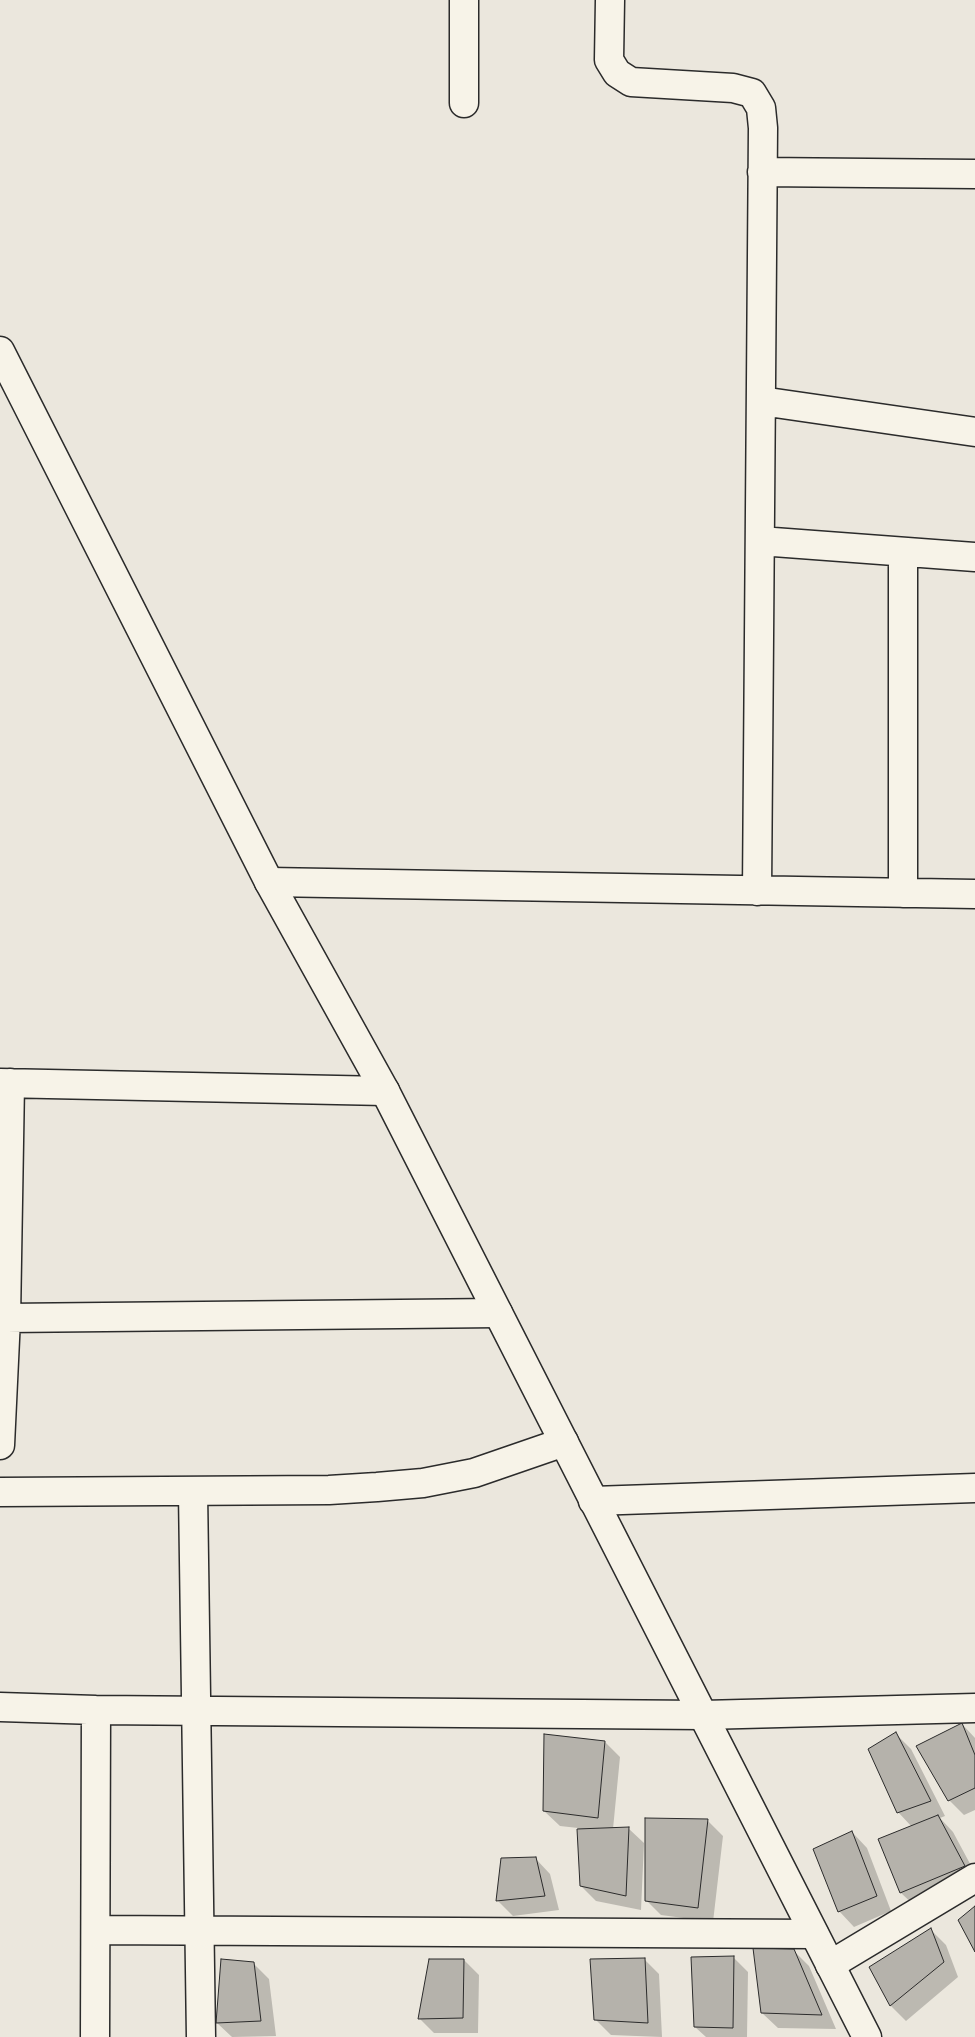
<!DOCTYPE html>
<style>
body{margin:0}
canvas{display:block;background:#ebe7dd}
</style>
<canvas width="975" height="2037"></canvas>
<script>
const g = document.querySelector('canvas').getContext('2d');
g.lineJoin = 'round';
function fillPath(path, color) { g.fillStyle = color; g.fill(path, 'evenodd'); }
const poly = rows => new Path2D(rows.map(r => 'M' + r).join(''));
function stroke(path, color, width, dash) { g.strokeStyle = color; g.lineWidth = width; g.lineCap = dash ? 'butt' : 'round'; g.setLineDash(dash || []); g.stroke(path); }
const shadow = poly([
 [962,1724,975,1738,975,1810,964,1815,949,1800],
 [896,1734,911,1749,945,1816,940,1818,953,1832,975,1873,917,1908,901,1893,879,1840,912,1827,898,1812],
 [605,1742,620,1757,613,1829,628,1828,644,1843,641,1910,596,1901,581,1886,578,1828,560,1826,544,1811],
 [646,1819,708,1821,723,1836,713,1922,661,1915,646,1900],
 [852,1832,867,1848,891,1911,854,1927,839,1911],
 [535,1858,550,1874,559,1910,513,1916,498,1901],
 [931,1930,946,1945,958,1977,906,2021,891,2006,871,1967],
 [794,1951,809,1966,836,2029,778,2028,762,2013],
 [733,1957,748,1972,747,2037,706,2037,695,2027],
 [644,1959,659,1974,662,2037,611,2035,596,2020],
 [464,1960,479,1975,478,2033,434,2033,419,2018],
 [254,1964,269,1979,276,2036,232,2037,217,2023]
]);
const building = poly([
 [962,1723,975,1755,975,1788,948,1801,916,1746,962,1723],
 [896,1732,931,1801,897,1813,868,1749,896,1732],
 [544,1734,605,1741,598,1818,543,1811,544,1734],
 [938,1815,965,1866,900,1893,878,1839,938,1815],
 [645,1818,708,1819,698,1908,645,1901,645,1818],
 [629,1827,626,1896,580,1886,577,1829,629,1827],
 [852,1831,877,1896,838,1912,813,1849,852,1831],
 [536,1857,545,1896,496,1901,501,1858,536,1857],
 [975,1906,975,1952,958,1920,975,1906],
 [931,1928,944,1962,890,2006,869,1967,931,1928],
 [753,1948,794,1949,822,2015,761,2013,753,1948],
 [734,1956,733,2028,694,2027,691,1957,734,1956],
 [645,1958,648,2023,594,2020,590,1959,645,1958],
 [221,1959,254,1962,261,2021,216,2023,221,1959],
 [429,1959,464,1959,463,2018,418,2019,429,1959]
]);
const street = poly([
 [610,0,609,60,617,73,631,82,733,88,752,93,761,108,763,128,757,891],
 [464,103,464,0],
 [762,172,975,174],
 [761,401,975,432],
 [760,541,975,557],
 [903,552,903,893],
 [269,882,975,894],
 [0,1083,385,1091],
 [6,1318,498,1313],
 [0,1445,6,1318,10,1083],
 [0,1492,329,1490,377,1487,423,1483,474,1473,564,1442],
 [193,1492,201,2037],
 [593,1501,975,1488],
 [0,1707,96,1710,703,1715,975,1708],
 [96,1930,814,1934],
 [830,1965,975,1878],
 [95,2037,96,1710]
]);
const secondary = poly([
 [0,351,269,882,385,1091,867,2037]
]);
fillPath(shadow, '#0003');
fillPath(building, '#b5b2ab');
stroke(building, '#2b2b2b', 1);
stroke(street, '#2b2b2b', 31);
stroke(secondary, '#2b2b2b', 31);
stroke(street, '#f7f3e8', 28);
stroke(secondary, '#f7f3e8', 28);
</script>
